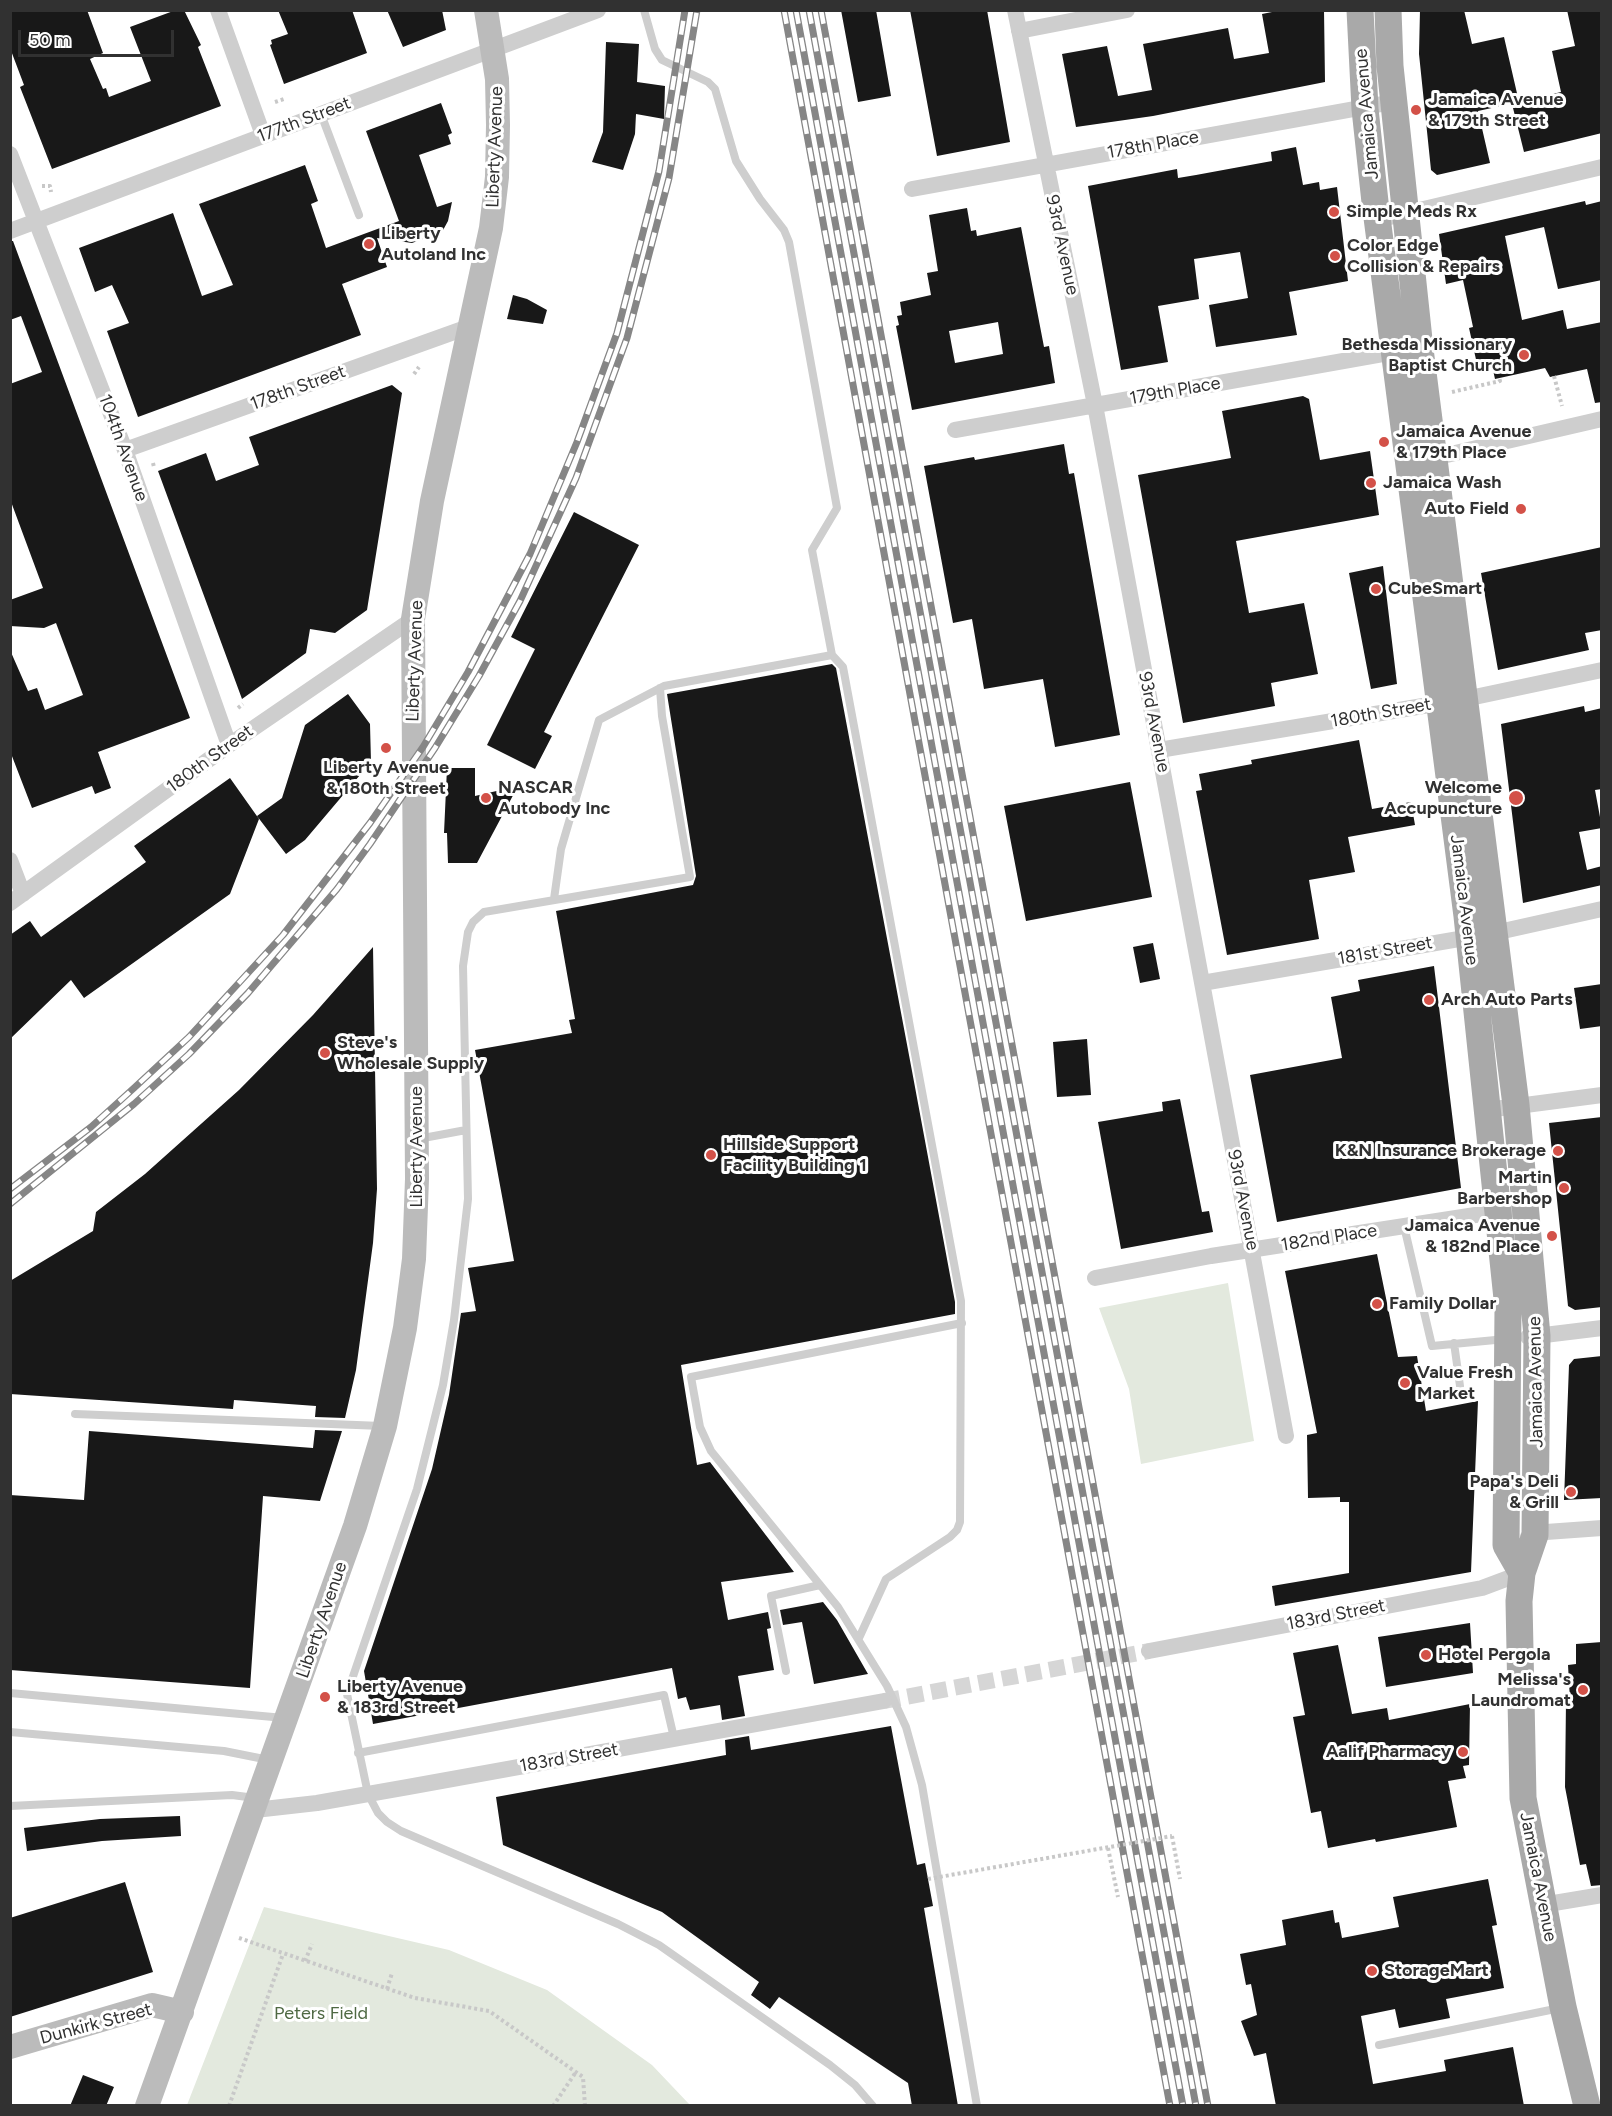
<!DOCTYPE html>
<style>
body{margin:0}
#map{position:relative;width:1612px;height:2116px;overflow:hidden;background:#fff;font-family:Figtree,sans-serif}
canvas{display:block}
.frame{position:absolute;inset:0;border:12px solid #313131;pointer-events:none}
.scale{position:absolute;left:18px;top:30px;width:156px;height:27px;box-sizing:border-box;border:3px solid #313131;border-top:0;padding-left:8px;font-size:18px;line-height:21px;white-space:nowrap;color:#313131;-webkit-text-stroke:4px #fff;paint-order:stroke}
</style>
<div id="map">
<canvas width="1612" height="2116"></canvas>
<div class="frame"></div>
<div class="scale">50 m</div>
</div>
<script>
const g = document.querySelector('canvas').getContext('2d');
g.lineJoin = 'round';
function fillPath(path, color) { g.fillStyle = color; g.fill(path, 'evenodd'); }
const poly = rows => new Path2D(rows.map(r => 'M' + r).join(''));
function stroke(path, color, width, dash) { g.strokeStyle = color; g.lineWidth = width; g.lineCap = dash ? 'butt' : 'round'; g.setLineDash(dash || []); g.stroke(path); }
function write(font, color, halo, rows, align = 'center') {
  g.font = font + ' Figtree,sans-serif'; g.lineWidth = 6; g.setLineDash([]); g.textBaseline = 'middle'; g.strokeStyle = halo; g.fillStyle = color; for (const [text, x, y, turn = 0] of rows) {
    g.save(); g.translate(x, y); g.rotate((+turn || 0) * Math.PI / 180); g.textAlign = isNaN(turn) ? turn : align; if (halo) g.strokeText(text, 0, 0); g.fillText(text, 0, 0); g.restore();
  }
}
const green = poly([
 [1228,1283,1254,1441,1141,1464,1129,1389,1099,1308],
 [264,1907,449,1950,547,1990,652,2065,690,2105,187,2105]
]);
const building = poly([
 [10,10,87,10,103,53,90,59,103,89,106,88,109,97,151,81,130,27,176,10,184,10,201,45,198,47,221,106,52,169,20,87,24,85,10,48],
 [278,10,352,10,367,53,284,84,270,45,272,44,271,40,288,34],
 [387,10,442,10,446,30,403,47],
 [841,10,876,10,891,96,858,102],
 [910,10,987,10,1010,142,937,156],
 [1282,10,1324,10,1325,82,1153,116,1076,127,1062,54,1107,46,1118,96,1152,90,1143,44,1228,28,1234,59,1269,53,1262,14],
 [1420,10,1464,10,1472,44,1504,37,1519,102,1478,111,1490,163,1437,175,1431,170,1419,54],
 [1567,10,1602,10,1602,133,1524,152,1512,104,1561,92,1552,51,1575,46],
 [606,42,639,44,637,82,665,86,664,119,636,114,635,134,623,170,592,162,603,132],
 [441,103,452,133,448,135,451,144,419,155,437,207,452,202,448,221,442,232,412,243,377,238,387,267,342,284,361,335,138,417,107,331,129,323,112,285,95,292,79,248,173,213,202,296,233,285,199,204,305,165,318,201,311,204,326,248,399,221,366,131],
 [1296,147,1303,185,1319,182,1320,190,1337,187,1348,281,1289,292,1297,335,1216,347,1209,305,1248,298,1240,252,1194,259,1199,299,1158,306,1168,362,1121,370,1088,186,1177,169,1178,178,1196,175,1272,161,1271,152],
 [1585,201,1586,205,1602,201,1602,280,1558,289,1544,227,1505,236,1522,320,1563,310,1567,329,1602,322,1602,402,1595,403,1587,369,1550,377,1545,368,1495,379,1493,370,1479,373,1469,328,1473,327,1463,280,1446,284,1439,234],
 [967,208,971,231,976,230,977,236,1021,227,1044,347,1049,346,1055,383,912,410,896,326,899,325,897,316,902,315,900,302,931,295,927,273,938,271,929,215],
 [998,322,1003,354,955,363,949,331],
 [10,241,13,241,190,718,98,752,111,788,95,794,92,786,32,808,10,751,10,650,28,691,37,688,45,710,83,695,56,623,44,628,10,626,10,600,43,588,10,499,10,384,42,372,21,316,10,320],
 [513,295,527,299,547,310,543,324,507,319],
 [392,385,402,393,367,610,335,633,310,629,306,653,242,699,158,471,206,453,216,481,259,465,249,437],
 [1303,396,1309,399,1320,460,1370,451,1379,515,1236,541,1249,613,1304,603,1318,674,1271,683,1275,706,1183,723,1138,475,1231,458,1222,411],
 [1064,444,1069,474,1074,473,1120,735,1055,747,1043,679,984,689,972,619,953,623,924,466,974,457,975,460],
 [574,512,639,545,544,732,552,736,535,769,487,745,535,649,511,637],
 [1602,547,1602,630,1585,633,1589,650,1498,670,1481,573],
 [1383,566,1397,684,1371,689,1349,573],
 [832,664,836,668,912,1071,955,1302,955,1314,681,1365,697,1465,710,1462,794,1572,721,1582,728,1620,768,1612,771,1628,767,1629,774,1670,738,1676,745,1716,722,1720,720,1705,690,1710,686,1697,678,1699,672,1668,373,1724,364,1671,432,1469,449,1395,461,1313,476,1311,468,1268,514,1261,475,1050,572,1033,569,1020,575,1019,556,911,693,885,696,876,667,694],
 [348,694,370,724,371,762,305,840,286,854,257,816,282,798,305,725],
 [1584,706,1585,712,1602,708,1602,789,1595,790,1602,828,1579,832,1587,870,1602,866,1602,885,1523,903,1501,724],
 [1359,740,1372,809,1411,802,1415,825,1348,837,1355,872,1309,880,1319,939,1227,955,1196,791,1202,790,1199,774,1252,764,1251,760],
 [447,768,475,768,475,796,518,786,477,863,448,863,447,833,444,833],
 [230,778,259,819,230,894,84,998,71,980,10,1039,10,935,30,921,41,937,146,862,134,846],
 [1130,782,1152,897,1026,921,1004,806],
 [1153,943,1160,979,1140,983,1133,947],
 [373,947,377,1189,373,1243,356,1370,345,1418,315,1417,316,1406,234,1400,233,1409,10,1394,10,1281,93,1231,96,1212,145,1174,239,1090,313,1015],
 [1434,966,1461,1188,1277,1222,1250,1075,1342,1058,1331,997,1360,991,1358,980],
 [1602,984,1602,1026,1580,1029,1574,988],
 [1087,1039,1091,1095,1057,1097,1053,1042],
 [1180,1099,1202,1212,1209,1211,1213,1232,1121,1249,1098,1122,1163,1111,1162,1102],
 [1602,1117,1602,1307,1575,1310,1568,1306,1549,1123],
 [1377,1254,1398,1357,1417,1356,1426,1411,1478,1401,1471,1572,1275,1606,1272,1586,1349,1573,1349,1502,1340,1502,1340,1497,1308,1498,1307,1435,1317,1433,1285,1271],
 [1602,1356,1602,1498,1564,1500,1569,1365,1574,1359],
 [315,1430,342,1431,320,1501,263,1496,250,1688,10,1670,10,1495,84,1500,89,1431,313,1448],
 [823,1602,837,1620,868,1674,814,1684,802,1622,783,1625,780,1610],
 [1470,1623,1473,1673,1386,1687,1378,1637],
 [1602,1642,1602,1885,1591,1886,1586,1864,1580,1865,1565,1787,1566,1701,1570,1700,1568,1665,1576,1664,1576,1644],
 [1338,1645,1352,1714,1387,1708,1389,1720,1470,1704,1469,1765,1463,1766,1466,1778,1448,1781,1457,1827,1376,1842,1375,1839,1328,1848,1321,1811,1311,1813,1293,1717,1305,1715,1293,1653],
 [891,1726,917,1865,925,1863,933,1906,924,1908,958,2106,912,2106,908,2083,779,1997,770,2009,751,1995,759,1982,662,1912,503,1845,496,1797,726,1755,725,1740,749,1736,751,1750],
 [180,1816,181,1836,102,1841,27,1851,24,1828,100,1819],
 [1488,1879,1497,1925,1492,1926,1504,1988,1446,1999,1450,2018,1399,2028,1395,2009,1361,2016,1373,2084,1446,2071,1444,2060,1513,2047,1524,2106,1276,2106,1266,2053,1254,2056,1241,2021,1257,2015,1251,1984,1246,1985,1240,1954,1286,1945,1282,1920,1333,1910,1335,1923,1339,1922,1342,1938,1399,1927,1393,1897],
 [125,1882,153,1972,10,2017,10,1918],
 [83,2075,114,2087,106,2106,70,2106]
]);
const minorTunnel = poly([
 [884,1701,1149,1651]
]);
const path = poly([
 [275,102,284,99],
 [42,186,50,186,51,192],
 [414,374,419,367],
 [1554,376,1562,406],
 [1452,392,1500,381,1499,378],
 [153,463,154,467],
 [238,708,243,704],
 [1172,1836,1180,1879],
 [1108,1848,1118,1897],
 [239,1938,415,1998,489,2011,583,2077,585,2106],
 [305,1961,312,1944],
 [387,1989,392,1973],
 [229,2106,283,1954],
 [553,2106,576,2072]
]);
const service = poly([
 [644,10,655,49,662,60,708,82,715,89,736,161,760,199,784,230,789,242,837,508,812,550,832,655,843,667,961,1301,960,1522,957,1530,950,1537,886,1579,859,1638],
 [321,114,359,215],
 [660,688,662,716,690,877,484,912,473,922,468,932,463,966,468,1199,454,1320,443,1385,417,1489,347,1694,368,1794,378,1813,387,1822,401,1831,618,1924,659,1945,830,2065,855,2085,873,2106],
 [554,899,561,849,599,720,664,686,832,655],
 [418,1139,466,1130],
 [1404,1226,1432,1346,1506,1339],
 [962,1323,691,1377,700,1427,711,1451,838,1607,887,1686,906,1727,922,1785,977,2106],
 [1454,1343,1460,1386],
 [75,1414,382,1426],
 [786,1671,771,1596,820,1585],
 [10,1693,284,1718],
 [10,1732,224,1751,269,1760],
 [358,1753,664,1695,674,1738],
 [10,1806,232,1795,255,1798],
 [1379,2045,1560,2008]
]);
const minor = poly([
 [218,10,263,135],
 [1015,10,1095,405,1286,1436],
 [1019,31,1127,10],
 [10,154,125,450,229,745],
 [912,189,1393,102],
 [1377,220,1602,167],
 [10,231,598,10],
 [955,430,1394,352],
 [125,450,471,326],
 [1425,460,1602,419],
 [1159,750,1465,699,1602,670],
 [10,860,23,894],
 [10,903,229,745,413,619],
 [1202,983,1494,933,1602,909],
 [1487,1110,1602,1095],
 [1095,1278,1211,1256,1527,1207],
 [1528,1337,1602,1328],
 [1528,1537,1546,1532,1602,1528],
 [1149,1651,1482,1588,1522,1573],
 [255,1810,317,1803,408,1787,884,1701],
 [1542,1905,1602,1895]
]);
const secondary = poly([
 [10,2047,152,2005,182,2012],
 [147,2106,355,1526,385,1426,405,1328,414,1259,417,1179,413,619,432,501,491,228,497,177,498,125,497,79,486,10]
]);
const primary = poly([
 [1360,10,1365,109,1375,202,1467,916,1508,1308,1506,1545,1522,1573],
 [1388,10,1390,66,1420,349,1516,1105,1537,1336,1535,1535,1522,1573,1519,1601,1523,1798,1563,2007,1587,2106]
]);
const rail = poly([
 [784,10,1170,2106],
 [796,10,1183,2106],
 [809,10,1196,2106],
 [821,10,1208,2106],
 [10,1189,91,1127,134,1088,189,1037,283,935,370,823,423,747,468,672,530,554,577,442,617,333,659,171,685,10],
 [10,1204,134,1104,189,1054,248,993,337,889,370,844,435,748,479,676,520,601,576,478,627,338,669,178,697,10]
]);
const pathBridge = poly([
 [928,1879,1172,1836]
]);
const markers = [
 [1416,110,6,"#d35148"],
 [1334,212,6,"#d35148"],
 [369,244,6,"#d35148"],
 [1335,256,6,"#d35148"],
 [1524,355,6,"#d35148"],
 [1384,442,6,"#d35148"],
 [1371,483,6,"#d35148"],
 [1521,509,6,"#d35148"],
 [1376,589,6,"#d35148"],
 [386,748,6,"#d35148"],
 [486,798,6,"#d35148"],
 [1516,798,8,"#d35148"],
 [1429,1000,6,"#d35148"],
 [325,1053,6,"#d35148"],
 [1558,1151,6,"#d35148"],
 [711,1155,6,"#d35148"],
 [1564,1188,6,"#d35148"],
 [1552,1236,6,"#d35148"],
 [1377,1304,6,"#d35148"],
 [1405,1383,6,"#d35148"],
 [1571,1492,6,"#d35148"],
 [1426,1655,6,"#d35148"],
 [1583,1690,6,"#d35148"],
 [325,1697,6,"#d35148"],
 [1463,1752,6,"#d35148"],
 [1372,1971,6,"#d35148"]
];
const poiNames = [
 ["Jamaica Avenue",1428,100],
 ["& 179th Street",1428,121],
 ["Simple Meds Rx",1346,212],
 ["Liberty",381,234],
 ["Autoland Inc",381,255],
 ["Color Edge",1347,246],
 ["Collision & Repairs",1347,267],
 ["Bethesda Missionary",1512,345,"right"],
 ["Baptist Church",1512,366,"right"],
 ["Jamaica Avenue",1396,432],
 ["& 179th Place",1396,453],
 ["Jamaica Wash",1383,483],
 ["Auto Field",1509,509,"right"],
 ["CubeSmart",1388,589],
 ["Liberty Avenue",386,768,"center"],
 ["& 180th Street",386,789,"center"],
 ["NASCAR",498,788],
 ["Autobody Inc",498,809],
 ["Welcome",1502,788,"right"],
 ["Accupuncture",1502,809,"right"],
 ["Arch Auto Parts",1441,1000],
 ["Steve's",337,1043],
 ["Wholesale Supply",337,1064],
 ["Hillside Support",723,1145],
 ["Facility Building 1",723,1166],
 ["K&N Insurance Brokerage",1546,1151,"right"],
 ["Martin",1552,1178,"right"],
 ["Barbershop",1552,1199,"right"],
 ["Jamaica Avenue",1540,1226,"right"],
 ["& 182nd Place",1540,1247,"right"],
 ["Family Dollar",1389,1304],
 ["Value Fresh",1417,1373],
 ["Market",1417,1394],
 ["Papa's Deli",1559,1482,"right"],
 ["& Grill",1559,1503,"right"],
 ["Hotel Pergola",1438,1655],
 ["Melissa's",1571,1680,"right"],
 ["Laundromat",1571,1701,"right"],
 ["Liberty Avenue",337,1687],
 ["& 183rd Street",337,1708],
 ["Aalif Pharmacy",1451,1752,"right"],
 ["StorageMart",1384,1971]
];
const streetNames = [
 ["Jamaica Avenue",1367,114,-95],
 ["177th Street",304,120,-21],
 ["178th Place",1153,145,-10],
 ["Liberty Avenue",495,147,-88],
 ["93rd Avenue",1062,245,78],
 ["178th Street",298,388,-20],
 ["179th Place",1175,391,-10],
 ["104th Avenue",123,448,70],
 ["Liberty Avenue",415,661,-88],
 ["180th Street",1381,713,-10],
 ["93rd Avenue",1154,722,79],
 ["180th Street",210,759,-36],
 ["Jamaica Avenue",1464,900,83],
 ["181st Street",1385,951,-10],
 ["Liberty Avenue",417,1147,-90],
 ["93rd Avenue",1243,1200,79],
 ["182nd Place",1329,1238,-9],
 ["Jamaica Avenue",1536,1382,-91],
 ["183rd Street",1336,1615,-11],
 ["Liberty Avenue",322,1620,-71],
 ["183rd Street",569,1758,-10],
 ["Jamaica Avenue",1538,1877,79],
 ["Dunkirk Street",96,2024,-15]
];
const parkNames = [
 ["Peters Field",321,2014]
];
fillPath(green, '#e3e9de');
fillPath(building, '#181818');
stroke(minorTunnel, '#d6d6d6', 16, [16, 8]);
stroke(path, '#c8c8c8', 4, [3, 3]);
stroke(service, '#cecece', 8);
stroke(minor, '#cecece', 16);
stroke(secondary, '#bbb', 24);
stroke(primary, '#a9a9a9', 27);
stroke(rail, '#868686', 7);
stroke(rail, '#fff', 4.5, [14]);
stroke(pathBridge, '#c8c8c8', 4, [3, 3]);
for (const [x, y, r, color] of markers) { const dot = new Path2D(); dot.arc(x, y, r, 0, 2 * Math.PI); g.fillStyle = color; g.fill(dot); stroke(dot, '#fff', 2); }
write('bold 18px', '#313131', '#fff', poiNames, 'left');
write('18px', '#313131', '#fff', streetNames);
write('18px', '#4f6943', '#fff', parkNames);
</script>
